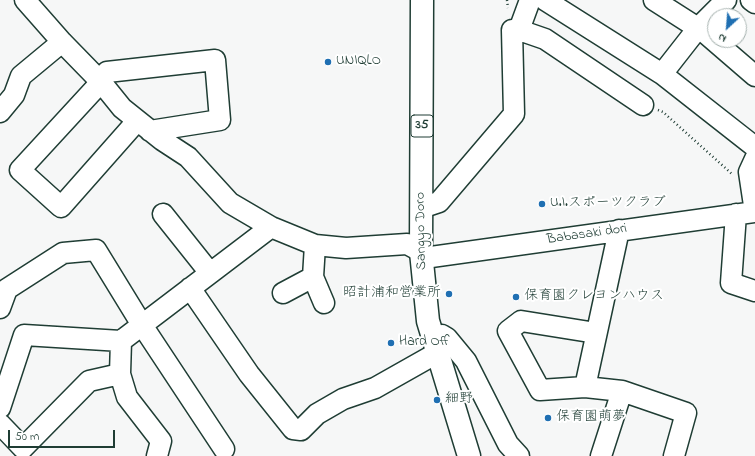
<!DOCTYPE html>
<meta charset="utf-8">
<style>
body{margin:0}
#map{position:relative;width:755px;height:456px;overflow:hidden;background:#f6f7f7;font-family:"Indie Flower",sans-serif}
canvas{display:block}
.north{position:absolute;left:707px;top:8px;width:40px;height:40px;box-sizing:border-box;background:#fff;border:1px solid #a5b1ae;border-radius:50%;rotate:206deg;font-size:11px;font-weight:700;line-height:16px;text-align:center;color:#1f3d34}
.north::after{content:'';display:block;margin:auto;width:14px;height:18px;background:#1f6fb2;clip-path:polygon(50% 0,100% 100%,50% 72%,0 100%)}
.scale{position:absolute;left:8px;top:430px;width:107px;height:18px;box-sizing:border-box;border:2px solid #1f3d34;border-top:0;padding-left:5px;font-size:12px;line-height:14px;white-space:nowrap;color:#1f3d34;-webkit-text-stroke:3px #fff;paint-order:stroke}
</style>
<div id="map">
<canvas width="755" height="456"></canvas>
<div class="north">N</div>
<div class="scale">50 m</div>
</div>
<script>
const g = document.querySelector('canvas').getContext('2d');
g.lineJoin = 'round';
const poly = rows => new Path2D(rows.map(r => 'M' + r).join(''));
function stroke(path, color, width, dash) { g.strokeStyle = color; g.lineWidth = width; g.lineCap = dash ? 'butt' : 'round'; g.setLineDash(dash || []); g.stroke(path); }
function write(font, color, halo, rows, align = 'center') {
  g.font = font + ' "Indie Flower","Klee One",sans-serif'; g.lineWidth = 4; g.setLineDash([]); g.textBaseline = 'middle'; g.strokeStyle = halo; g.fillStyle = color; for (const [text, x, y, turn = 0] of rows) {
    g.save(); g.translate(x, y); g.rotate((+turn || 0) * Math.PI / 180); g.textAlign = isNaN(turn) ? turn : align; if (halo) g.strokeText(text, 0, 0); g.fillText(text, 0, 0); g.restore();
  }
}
const path = poly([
 [507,0,508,8],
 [658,110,663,112,732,174]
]);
const minor = poly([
 [25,0,62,42,101,82,122,108,162,140,188,157,230,203,271,227,315,245,346,248,407,244,431,257,755,212,749,172,755,159],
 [545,0,662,74,755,147],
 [654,0,704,32,755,76],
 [751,0,755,3],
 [519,30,530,0],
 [662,74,698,28,726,0],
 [0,112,14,95,21,76,62,42],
 [137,121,61,207,20,170,101,82,107,72,215,60,220,120,150,131],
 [421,208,439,202,514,114,512,30,519,30,545,39,643,105],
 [163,214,210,273],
 [736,214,731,283,755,291],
 [313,277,315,245],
 [190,288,249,374,293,429,301,430,317,414,343,399,375,388,437,353],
 [283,293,313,277,324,303],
 [0,308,7,289,63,253,96,250,142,325,224,449],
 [596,333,521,321,508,331,540,390,585,387,622,391,686,413,674,456],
 [433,338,442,335,447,338,466,361,508,444,519,456],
 [585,387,619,230],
 [0,408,24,335,121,341],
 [0,424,23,448,89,381,120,374],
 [157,456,161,441,127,397,120,374,121,341,271,227],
 [601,456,622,391]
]);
const major = poly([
 [422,0,421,252,428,321,469,456]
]);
const markers = [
 [328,62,4,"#1f6fb2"],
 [542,204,4,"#1f6fb2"],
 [449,294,4,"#1f6fb2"],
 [516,297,4,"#1f6fb2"],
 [391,343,4,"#1f6fb2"],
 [437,400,4,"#1f6fb2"],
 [548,418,4,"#1f6fb2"]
];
const shields = [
 [422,126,22]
];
const shieldNames = [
 ["35",422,126]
];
const poiNames = [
 ["UNIQLO",336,62],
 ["U.I.スポーツクラブ",550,204],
 ["昭計浦和営業所",441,294,"right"],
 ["保育園クレヨンハウス",524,297],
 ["Hard Off",399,343],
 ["細野",445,400],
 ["保育園萌夢",556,418]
];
const streetNames = [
 ["Sangyo Doro",422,231,-91],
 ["Babasaki dori",587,235,-8]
];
stroke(minor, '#1f3d34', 23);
stroke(major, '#1f3d34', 25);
stroke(path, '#1f3d34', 2.5, [1, 3]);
stroke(minor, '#fff', 20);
stroke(major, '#fff', 22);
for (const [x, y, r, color] of markers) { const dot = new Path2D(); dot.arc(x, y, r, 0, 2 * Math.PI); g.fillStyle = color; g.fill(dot); stroke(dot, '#fff', 1.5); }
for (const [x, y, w] of shields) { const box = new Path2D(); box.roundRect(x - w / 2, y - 11, w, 22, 3); g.fillStyle = '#fff'; g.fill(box); stroke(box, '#1f3d34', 1); }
write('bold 13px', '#1f3d34', null, shieldNames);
write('14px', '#1f3d34', '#fff', poiNames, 'left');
write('14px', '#1f3d34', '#fff', streetNames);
</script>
